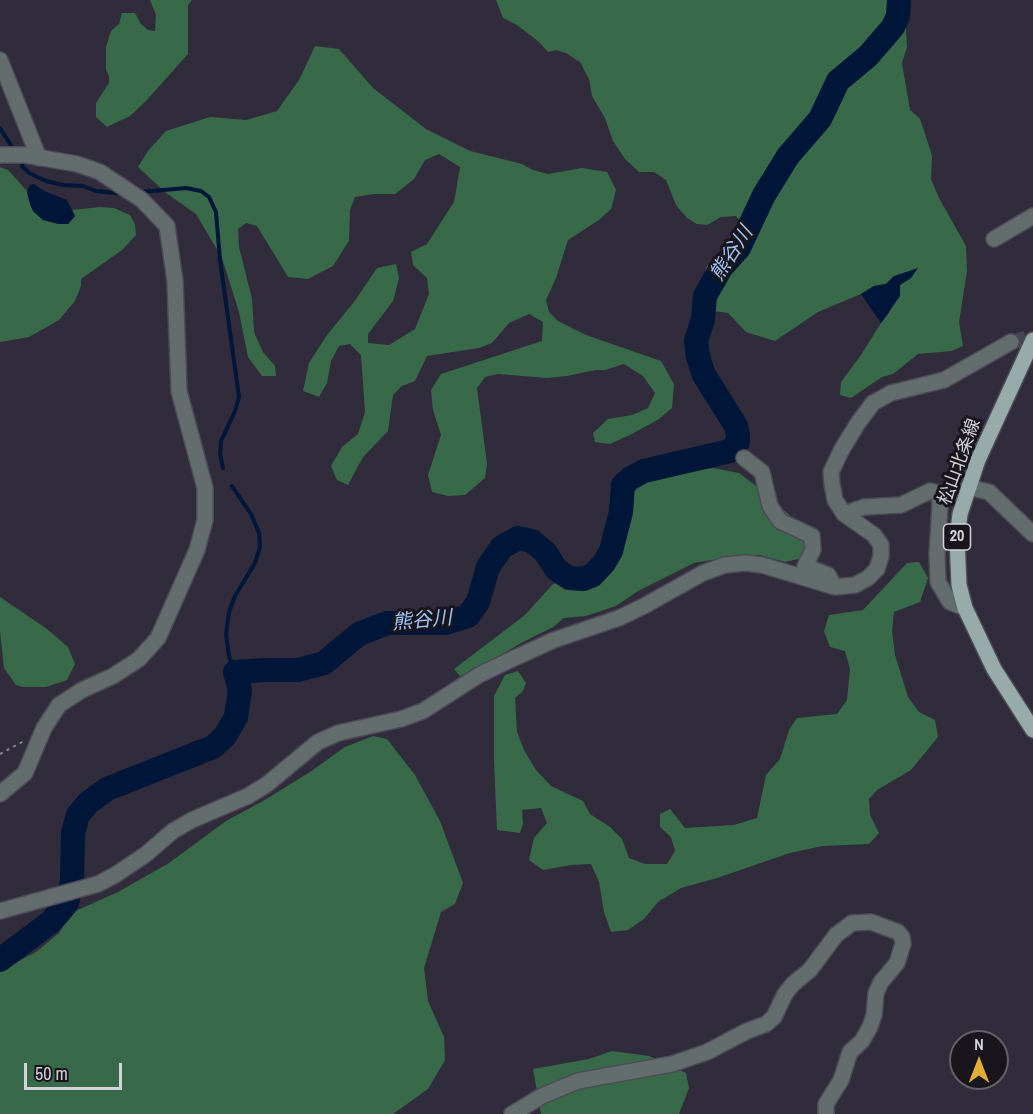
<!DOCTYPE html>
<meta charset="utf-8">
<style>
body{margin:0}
#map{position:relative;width:1033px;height:1114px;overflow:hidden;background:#302c3b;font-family:"Archivo Narrow",sans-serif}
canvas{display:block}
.north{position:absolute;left:949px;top:1030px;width:60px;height:60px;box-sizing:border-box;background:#18161c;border:2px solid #636168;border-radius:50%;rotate:0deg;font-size:16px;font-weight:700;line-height:24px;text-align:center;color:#d3d1da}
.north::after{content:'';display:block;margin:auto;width:21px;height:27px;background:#e2ae34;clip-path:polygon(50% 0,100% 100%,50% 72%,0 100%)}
.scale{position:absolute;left:24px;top:1063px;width:98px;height:27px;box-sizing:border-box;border:3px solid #d3d1da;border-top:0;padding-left:8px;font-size:18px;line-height:21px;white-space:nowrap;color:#d3d1da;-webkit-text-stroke:4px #18161c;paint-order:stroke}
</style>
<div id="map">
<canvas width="1033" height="1114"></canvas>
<div class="north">N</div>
<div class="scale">50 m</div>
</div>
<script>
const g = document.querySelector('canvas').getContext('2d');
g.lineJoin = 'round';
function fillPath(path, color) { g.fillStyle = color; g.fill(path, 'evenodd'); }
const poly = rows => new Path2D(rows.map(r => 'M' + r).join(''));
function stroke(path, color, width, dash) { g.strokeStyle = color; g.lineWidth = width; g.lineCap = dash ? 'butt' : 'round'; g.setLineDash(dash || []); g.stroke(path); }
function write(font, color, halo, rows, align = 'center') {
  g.font = font + ' "Archivo Narrow","Noto Sans JP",sans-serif'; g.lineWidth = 6; g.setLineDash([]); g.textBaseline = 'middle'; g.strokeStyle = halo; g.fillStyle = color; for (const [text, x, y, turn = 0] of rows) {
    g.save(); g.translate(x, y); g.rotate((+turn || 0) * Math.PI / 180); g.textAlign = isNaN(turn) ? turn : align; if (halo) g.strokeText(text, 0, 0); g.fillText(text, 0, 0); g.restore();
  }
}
const forest = poly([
 [150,0,192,0,188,5,188,54,145,102,130,116,107,127,96,117,96,103,109,83,109,76,106,70,106,47,111,31,119,24,122,13,135,13,141,24,148,30,155,31,156,15],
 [496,0,904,0,907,47,902,63,910,110,920,119,930,149,932,157,931,179,939,198,966,246,967,271,959,322,963,346,952,351,918,354,893,374,882,377,851,398,840,395,841,382,861,355,881,323,889,313,891,306,900,296,900,285,911,277,894,276,886,284,874,286,861,294,818,312,775,341,746,332,728,313,714,311,703,306,702,287,707,265,732,254,743,236,743,225,736,216,721,217,707,225,697,224,687,218,676,205,666,180,654,172,639,172,625,159,613,141,605,118,592,96,589,79,580,62,566,53,556,50,548,52,539,42,517,25,503,18],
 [315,46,339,49,373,88,426,129,470,151,522,164,533,170,548,174,582,168,607,172,616,190,611,209,599,220,568,240,556,278,546,300,549,312,558,321,586,335,661,361,674,384,672,408,659,419,632,434,610,444,595,442,593,433,608,419,632,415,648,408,655,393,643,376,624,364,605,370,595,370,567,376,547,378,498,374,485,377,477,388,487,464,485,478,465,495,448,496,432,492,428,475,441,435,433,410,431,390,441,374,542,341,543,322,529,314,509,323,492,343,479,348,427,356,415,381,402,386,393,395,388,431,363,457,348,485,337,480,331,466,342,447,358,434,365,412,361,355,350,344,339,346,331,361,327,383,319,397,303,391,309,363,327,335,354,302,377,268,396,264,399,278,393,301,368,334,368,343,389,345,415,329,429,294,427,278,413,265,411,252,427,244,454,202,460,167,439,154,425,160,414,179,395,194,374,194,355,197,350,210,349,241,333,266,308,279,288,277,257,226,246,223,238,229,239,247,252,299,254,332,263,352,275,366,276,376,262,376,248,357,239,312,222,258,196,214,166,193,138,167,148,151,166,131,210,117,246,120,277,111,299,80],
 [0,167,8,170,27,191,29,201,33,211,43,220,58,224,68,224,75,216,72,210,100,207,114,208,130,215,135,224,136,235,122,250,81,279,81,286,75,301,59,320,29,337,0,342],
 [713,468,739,473,764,492,797,522,807,537,806,550,802,558,785,562,759,555,729,557,694,563,638,591,616,606,586,616,564,618,553,627,521,643,473,672,460,676,454,669,525,615,552,585,581,571,598,558,615,529,628,492,644,480],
 [919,562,928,578,920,602,894,612,892,631,895,655,908,697,919,712,935,720,938,737,911,770,877,790,869,799,870,815,879,833,869,844,822,846,790,853,717,878,681,888,658,902,644,919,628,930,611,932,604,912,599,882,591,864,571,865,543,870,529,860,534,838,547,823,541,808,522,810,523,824,520,833,497,830,494,761,494,696,505,675,518,671,526,683,523,691,515,698,517,732,524,750,536,770,551,786,583,801,590,814,610,827,622,839,629,858,645,864,667,864,675,851,671,837,660,827,660,814,670,809,685,828,734,825,757,818,766,775,780,759,789,730,797,718,837,714,847,700,850,669,845,651,830,647,824,631,829,615,863,610,907,563],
 [0,597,47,629,68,647,75,664,67,680,46,687,23,687,16,685,4,668,0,631],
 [373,736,387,739,415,775,440,821,463,883,455,904,441,912,424,968,428,1001,444,1037,445,1060,428,1089,393,1114,0,1114,0,971,36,952,59,933,69,914,118,892,169,863,226,821,263,801,310,772,345,747],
 [612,1051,649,1056,686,1073,689,1088,679,1114,541,1114,533,1069,589,1059]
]);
const water = poly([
 [34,184,44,191,67,200,75,216,68,224,59,224,43,220,33,211,29,201,27,191,30,185],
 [918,268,911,278,900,285,900,296,881,323,861,294,874,286,886,284,894,276]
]);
const stream = poly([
 [0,128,14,150],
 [19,159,23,167,29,173,46,181,63,185,83,186,96,191,124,194],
 [140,192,186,188,201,191,209,197,216,212,220,260,239,397,235,411,221,441,220,454,223,468],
 [232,486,251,514,259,533,260,547,255,563,235,596,229,612,226,634,229,656,235,672]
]);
const river = poly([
 [0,960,52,921,67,903,72,882,73,833,78,815,88,803,107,789,213,747,225,736,236,717,240,690,235,672,264,670,298,670,324,663,359,634,387,623,445,623,468,616,478,602,488,567,502,547,518,538,532,541,546,553,556,569,569,578,583,579,593,575,604,563,611,551,621,512,623,485,631,478,644,471,730,451,738,442,738,435,736,426,704,375,698,357,696,341,703,319,705,296,721,268,739,248,764,195,788,156,820,119,838,81,868,56,893,27,898,16,899,0]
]);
const minorTunnel = poly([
 [1011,342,1033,337]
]);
const path = poly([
 [0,754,24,741]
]);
const minor = poly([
 [0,60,39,158],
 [0,155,25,155,77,164,100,172,142,200,167,226,175,281,179,391,205,488,205,520,197,550,158,638,139,659,113,676,82,690,59,705,44,728,25,773,0,794],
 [994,239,1033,216],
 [744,458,762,472,770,506,780,521,812,536,813,550,805,566,828,575,832,582],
 [968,487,989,492,1033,534],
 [844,514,864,507,901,505,930,491,939,493,940,506,937,554,938,582,950,602,965,608],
 [0,911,98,884,115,875,145,855,173,831,192,820,248,796,266,785,318,742,338,733,401,719,423,711,479,675,508,661,554,640,619,618,644,606,703,573,725,565,745,563,762,565,835,587,855,585,868,578,877,569,881,556,881,545,874,535,844,514,835,500,832,484,831,472,842,449,858,423,873,403,891,393,944,380,1011,342],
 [512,1114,542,1096,578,1081,672,1064,707,1052,747,1031,766,1024,774,1017,785,994,793,984,810,970,836,935,852,923,871,922,898,932,902,937,903,944,897,963,881,982,876,993,874,1015,870,1027,862,1041,850,1052,841,1080,826,1104,826,1114]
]);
const major = poly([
 [1033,340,978,460,960,514,957,539,959,585,965,608,994,669,1033,730]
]);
const shields = [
 [957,537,27]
];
const shieldNames = [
 ["20",957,537]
];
const streetNames = [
 ["松山北条線",960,462,-70]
];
const waterNames = [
 ["熊谷川",732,254,-57],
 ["熊谷川",422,621,-5]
];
fillPath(forest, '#386a4a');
fillPath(water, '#001639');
stroke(stream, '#001639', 4);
stroke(river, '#001639', 24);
stroke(minorTunnel, '#484553', 15, [15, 8]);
stroke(minor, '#4d4a58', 18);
stroke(major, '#4d4a58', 18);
stroke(path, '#85828e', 2, [3, 4.5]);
stroke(minor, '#636d6d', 15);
stroke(major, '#96abaa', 15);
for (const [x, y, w] of shields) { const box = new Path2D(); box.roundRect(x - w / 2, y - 13, w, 26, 4.5); g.fillStyle = '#18161c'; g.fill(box); stroke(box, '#d3d1da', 1.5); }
write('bold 16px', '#d3d1da', null, shieldNames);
write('18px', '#d3d1da', '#18161c', streetNames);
write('italic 20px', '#9ec5f9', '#18161c', waterNames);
</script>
